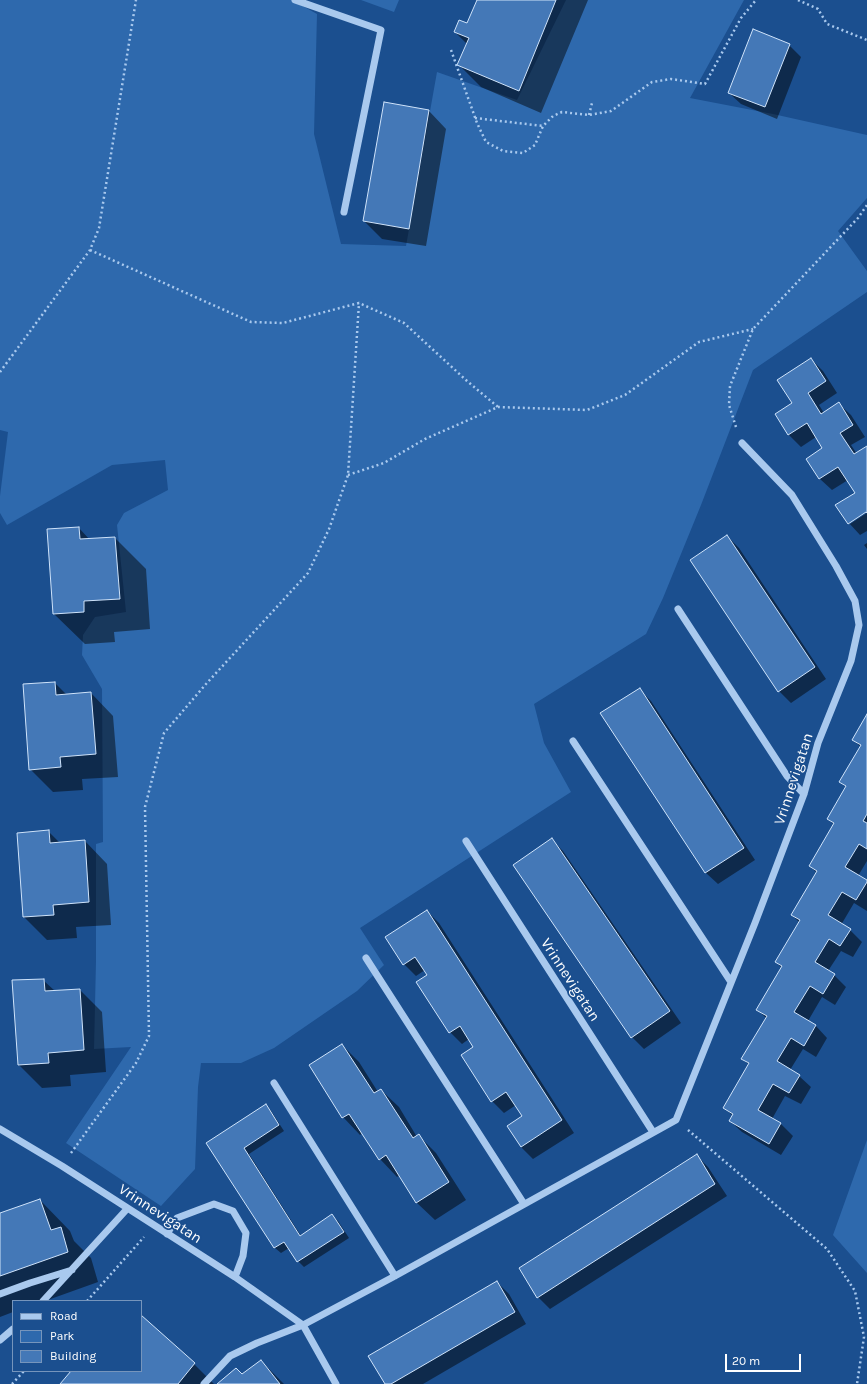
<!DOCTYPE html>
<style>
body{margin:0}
#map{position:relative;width:867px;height:1384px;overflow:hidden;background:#1b4f8f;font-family:Karla,sans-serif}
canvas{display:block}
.legend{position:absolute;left:12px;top:1300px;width:130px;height:72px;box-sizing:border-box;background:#1b4f8f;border:1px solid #7695bc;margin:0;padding:5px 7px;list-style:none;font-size:12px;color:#fff}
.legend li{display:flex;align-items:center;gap:8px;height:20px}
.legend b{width:20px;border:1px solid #7695bc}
.scale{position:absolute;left:725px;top:1354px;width:76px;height:18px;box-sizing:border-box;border:2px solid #fff;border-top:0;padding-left:5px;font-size:12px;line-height:14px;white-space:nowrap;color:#fff;-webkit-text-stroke:3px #1b4f8f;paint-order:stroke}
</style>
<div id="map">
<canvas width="867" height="1384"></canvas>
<ul class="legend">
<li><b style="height:5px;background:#a9c9ee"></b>Road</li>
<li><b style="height:11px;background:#2e69ad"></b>Park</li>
<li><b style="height:11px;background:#4478b7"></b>Building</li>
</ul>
<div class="scale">20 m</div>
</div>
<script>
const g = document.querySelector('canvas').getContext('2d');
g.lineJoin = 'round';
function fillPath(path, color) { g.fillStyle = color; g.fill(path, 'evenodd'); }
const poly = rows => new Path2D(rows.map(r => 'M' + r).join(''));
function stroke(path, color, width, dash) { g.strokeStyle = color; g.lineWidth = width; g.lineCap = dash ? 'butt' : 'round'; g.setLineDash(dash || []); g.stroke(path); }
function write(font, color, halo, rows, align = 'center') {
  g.font = font + ' Karla,sans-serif'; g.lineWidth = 3.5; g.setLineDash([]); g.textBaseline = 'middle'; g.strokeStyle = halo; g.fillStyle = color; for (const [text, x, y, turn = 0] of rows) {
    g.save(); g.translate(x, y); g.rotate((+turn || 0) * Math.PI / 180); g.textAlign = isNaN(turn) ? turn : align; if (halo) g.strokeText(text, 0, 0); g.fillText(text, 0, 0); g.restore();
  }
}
const green = poly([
 [0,0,292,0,317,14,314,134,341,244,406,246,437,72,517,100,566,0,744,0,690,98,773,114,867,135,867,198,838,231,867,271,867,292,753,370,701,505,663,598,646,634,534,704,544,743,571,792,360,928,384,965,357,991,274,1048,241,1063,201,1063,198,1087,195,1169,161,1206,66,1143,131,1047,94,1049,96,961,96,844,103,842,102,689,82,655,83,635,95,617,126,612,117,525,124,513,168,490,165,460,112,465,7,525,0,513,0,496,8,432,0,430],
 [361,0,399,0,394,12],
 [867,1140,867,1273,833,1235]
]);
const shadow = poly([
 [478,0,588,0,541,113,481,87,459,65,467,44,455,32,468,24],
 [789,45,801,57,777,119,741,104,729,93],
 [429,111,446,129,426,246,382,239,364,221],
 [811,359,823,371,837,393,819,405,824,413,839,404,851,415,865,437,851,445,857,454,867,447,867,511,850,521,850,524,867,513,867,531,860,535,849,523,856,493,848,480,832,490,820,479,807,459,824,448,816,437,801,447,789,435,776,414,793,403],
 [79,528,90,540,115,538,146,569,150,629,114,632,115,642,85,644,54,614],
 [727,536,739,548,826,679,791,703,779,691],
 [867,543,867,549,864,545],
 [55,683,67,695,91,693,113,716,118,777,82,779,83,790,53,792,30,769],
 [639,689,651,701,755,860,718,884,706,873,602,714],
 [867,716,867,861,858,876,867,881,867,911,854,903,841,925,850,930,862,942,853,957,841,951,828,971,834,975,846,987,835,1005,822,997,808,1021,816,1026,827,1038,816,1057,803,1049,790,1070,799,1076,811,1087,801,1104,785,1096,772,1119,781,1124,793,1136,781,1155,742,1132,730,1121,733,1116,724,1107,749,1065,743,1058,766,1018,758,1010,782,968,776,962,800,923,792,915,817,873,810,866,834,825,828,818,846,787,840,782,861,747,853,740],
 [48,831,60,843,85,841,107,864,111,925,76,927,77,938,47,940,24,917,18,833],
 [552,840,563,851,681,1023,644,1049,632,1037,514,865],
 [427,911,439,923,574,1133,533,1159,521,1147,523,1117,516,1105,504,1113,492,1101,475,1048,469,1039,462,1044,450,1032,428,976,425,970,416,976,404,964],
 [43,980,55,991,80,990,102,1012,106,1072,70,1075,71,1086,42,1088,19,1065,14,981],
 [342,1045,359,1062,378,1092,381,1090,399,1107,417,1137,419,1136,436,1153,466,1200,435,1220,417,1203,400,1175,397,1177,380,1159,363,1133,360,1135,343,1117],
 [266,1105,271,1111,284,1131,249,1154,301,1236,332,1216,338,1221,349,1238,304,1267,298,1261,289,1248,281,1253,275,1248,208,1143],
 [697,1156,708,1167,727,1196,550,1309,538,1297],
 [40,1200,70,1231,74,1241,91,1258,98,1282,45,1301,13,1301,13,1312,0,1317,0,1214],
 [497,1282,509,1294,526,1324,423,1384,386,1384],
 [141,1317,194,1364,214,1384,61,1384,72,1371,141,1371],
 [261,1361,284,1384,219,1384,242,1376]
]);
const building = poly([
 [477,0,556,0,519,91,457,65,469,38,454,32,459,20,467,23,477,0],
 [753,29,790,44,765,107,728,93,753,29],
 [384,102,429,110,409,229,363,221,384,102],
 [811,358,826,381,808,393,821,414,839,402,853,425,840,433,854,454,867,446,867,513,866,512,848,524,835,505,855,493,838,467,819,479,806,459,822,448,807,423,788,435,775,414,792,403,777,380,811,358],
 [79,527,80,539,115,537,120,599,84,601,84,612,53,614,47,529,79,527],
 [727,535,815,667,778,692,690,560,727,535],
 [55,682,56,695,91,692,96,754,60,757,61,767,29,770,23,684,55,682],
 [640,688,744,848,705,873,600,713,640,688],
 [867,714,867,814,863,821,867,823,867,849,859,844,845,867,867,880,867,882,856,900,842,892,828,915,851,929,840,946,829,939,815,962,835,974,823,994,810,986,794,1012,816,1025,804,1046,791,1038,777,1061,800,1075,789,1093,773,1084,758,1110,781,1123,769,1144,729,1121,733,1114,723,1108,749,1063,741,1059,767,1016,756,1010,782,966,775,962,800,920,791,915,817,871,809,866,834,823,827,819,846,786,839,782,861,745,852,740,867,714],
 [49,830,50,843,85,840,89,902,53,905,54,915,23,917,17,833,49,830],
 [552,838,670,1011,631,1038,513,865,552,838],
 [427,910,562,1120,521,1147,507,1126,522,1116,506,1092,491,1102,461,1055,473,1047,460,1026,449,1033,416,982,427,975,415,957,403,965,385,937,427,910],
 [44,979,45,991,80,989,84,1050,48,1053,49,1063,18,1065,12,980,44,979],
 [342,1044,374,1093,381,1089,413,1138,419,1134,449,1182,416,1203,386,1155,379,1160,349,1114,342,1118,309,1065,342,1044],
 [266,1104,279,1125,244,1148,300,1236,332,1214,344,1232,297,1262,284,1242,274,1248,206,1143,266,1104],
 [697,1154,715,1184,537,1298,519,1268,697,1154],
 [40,1199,51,1230,61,1227,68,1252,0,1276,0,1213,40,1199],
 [497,1281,515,1312,391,1384,385,1384,368,1356,497,1281],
 [141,1315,195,1363,178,1384,60,1384,71,1371,141,1371,141,1315],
 [261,1360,280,1384,217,1384,236,1368,242,1374,261,1360]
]);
const path = poly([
 [798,0,818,9,827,24,867,40],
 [451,50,477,123,486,142,503,151,523,153,535,145,543,126,553,116,562,112,589,115,611,111,652,82,671,79,705,84,741,18,756,0],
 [589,115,592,103],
 [475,118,543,126],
 [90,250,251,322,283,323,359,303,404,323,467,381,498,407],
 [0,372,90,250,99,228,136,0],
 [736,427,729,405,730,386,753,329,858,218,867,205],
 [348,475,384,463,425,439,498,407,587,410,625,395,699,342,753,329],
 [688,1130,827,1249,855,1291,864,1337,857,1384],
 [71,1153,136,1063,149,1036,145,807,164,733,206,684,308,573,329,529,348,475,359,303],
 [87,1301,144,1237],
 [12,1384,24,1371]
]);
const minor = poly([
 [295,0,381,30,344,212],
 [678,609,787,776,804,794],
 [573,741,731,982],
 [466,841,653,1132],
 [366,958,524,1204],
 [274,1083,395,1276],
 [0,1129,62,1166,235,1277,303,1325,336,1384],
 [167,1234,177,1218,214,1204,233,1211,246,1233,243,1256,235,1277],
 [0,1294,30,1283,72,1270],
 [43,1301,127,1209],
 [0,1340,13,1329],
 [204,1384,230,1356,257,1343,303,1325,395,1276,676,1120,755,923,804,794,818,743,851,661,859,625,855,601,836,566,792,495,742,443]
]);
const streetNames = [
 ["Vrinnevigatan",794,779,-72],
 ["Vrinnevigatan",570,980,57],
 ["Vrinnevigatan",160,1214,33]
];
fillPath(green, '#2e69ad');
fillPath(shadow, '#0007');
fillPath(building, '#4478b7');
stroke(building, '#cfe3fa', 1);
stroke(path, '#a9c9ee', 2.5, [2, 3]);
stroke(minor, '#a9c9ee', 7);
write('15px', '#fff', '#1b4f8f', streetNames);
</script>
